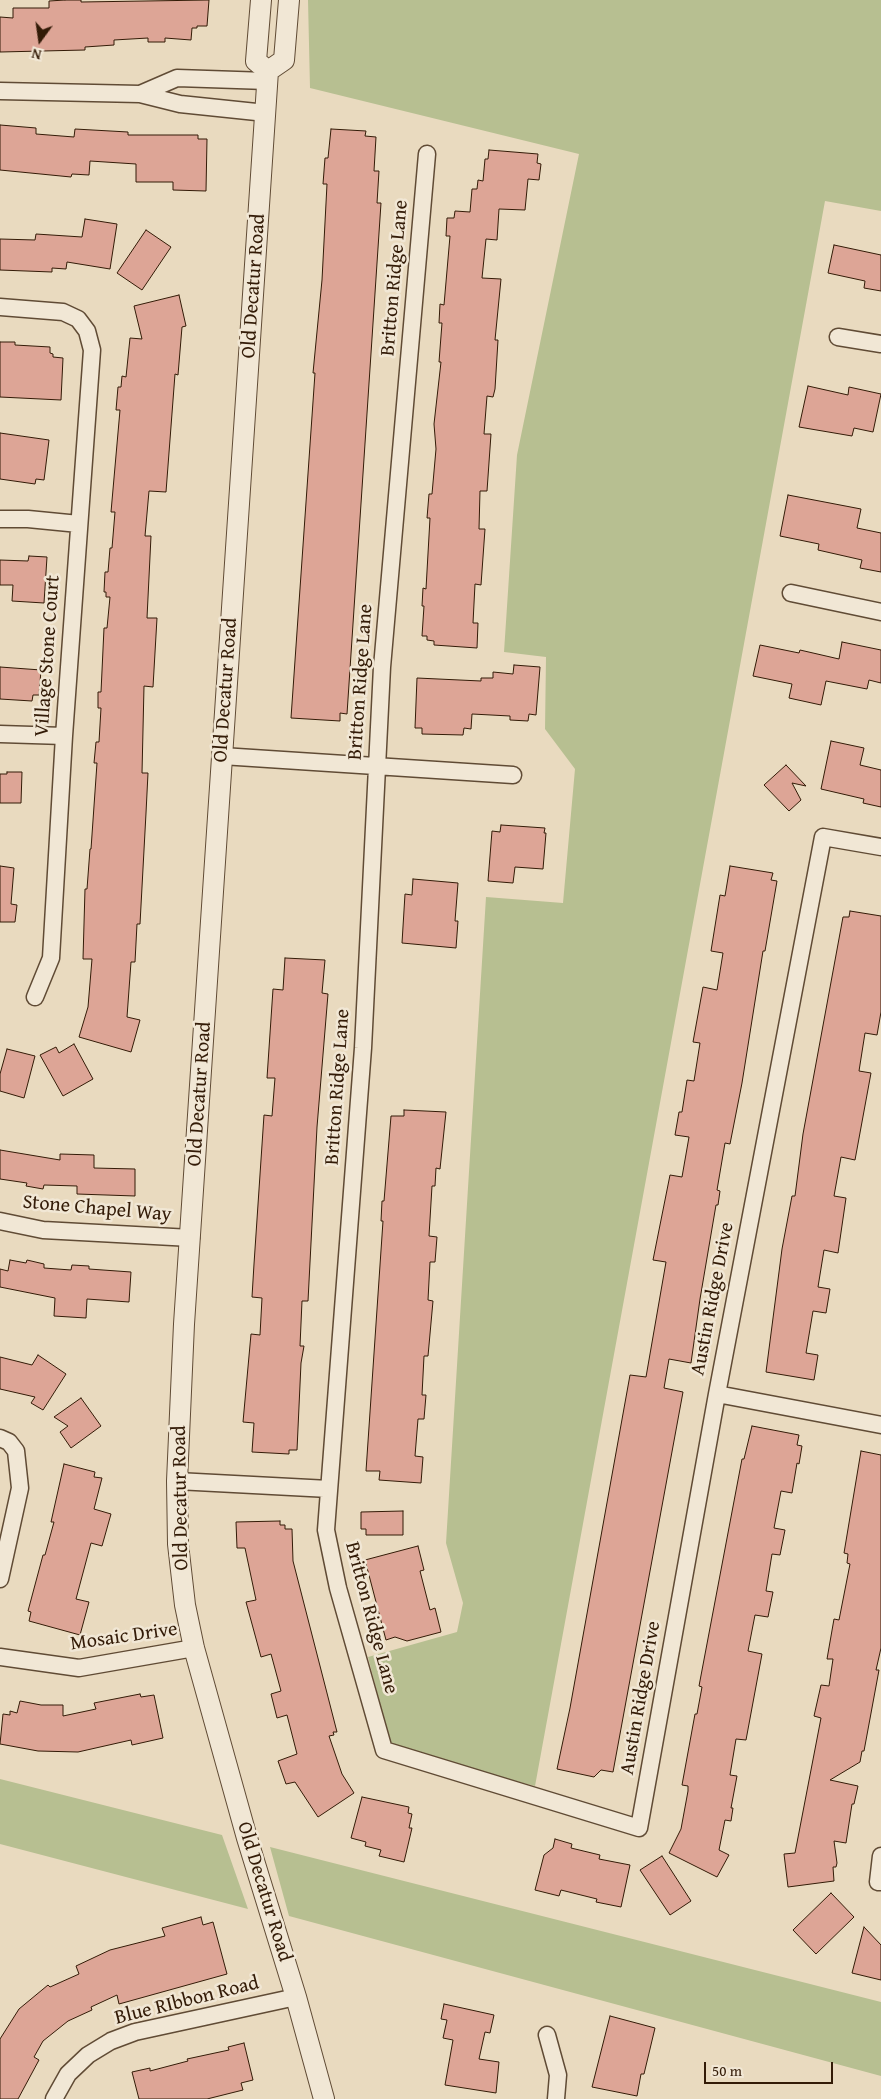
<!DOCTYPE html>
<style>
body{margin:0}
#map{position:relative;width:881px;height:2099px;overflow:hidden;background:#e9dabf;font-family:"Gentium Book Plus",serif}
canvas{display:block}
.north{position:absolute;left:15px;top:15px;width:50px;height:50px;-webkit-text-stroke:4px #f1e7d5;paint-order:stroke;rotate:194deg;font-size:14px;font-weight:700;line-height:20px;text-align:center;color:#331b07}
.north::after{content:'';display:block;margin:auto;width:18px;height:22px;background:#331b07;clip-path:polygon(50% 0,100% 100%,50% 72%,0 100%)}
.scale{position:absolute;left:704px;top:2062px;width:129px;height:22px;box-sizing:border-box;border:2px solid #331b07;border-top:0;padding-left:6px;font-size:15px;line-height:18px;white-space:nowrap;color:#331b07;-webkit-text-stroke:4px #f1e7d5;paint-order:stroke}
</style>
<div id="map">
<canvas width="881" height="2099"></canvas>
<div class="north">N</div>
<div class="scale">50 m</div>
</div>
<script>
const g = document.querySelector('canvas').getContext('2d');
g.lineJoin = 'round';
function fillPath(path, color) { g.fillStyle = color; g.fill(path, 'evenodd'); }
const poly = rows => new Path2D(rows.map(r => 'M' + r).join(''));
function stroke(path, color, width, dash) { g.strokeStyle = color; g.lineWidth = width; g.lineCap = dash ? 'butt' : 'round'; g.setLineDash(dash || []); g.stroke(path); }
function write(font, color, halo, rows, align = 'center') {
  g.font = font + ' "Gentium Book Plus",serif'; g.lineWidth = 5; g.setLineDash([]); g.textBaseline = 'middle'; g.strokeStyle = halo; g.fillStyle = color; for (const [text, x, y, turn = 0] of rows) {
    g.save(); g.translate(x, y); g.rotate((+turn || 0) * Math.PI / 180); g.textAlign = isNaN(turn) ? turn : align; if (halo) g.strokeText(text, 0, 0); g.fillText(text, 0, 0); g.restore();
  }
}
const green = poly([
 [308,0,881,0,881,211,825,201,535,1786,395,1750,390,1742,368,1657,457,1632,463,1603,446,1543,486,897,563,903,575,769,545,729,546,657,504,652,517,455,579,154,310,88],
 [0,1779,222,1835,248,1909,0,1844],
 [270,1847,881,2002,881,2076,289,1916]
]);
const building = poly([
 [65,0,81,0,81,2,209,0,207,26,197,26,197,28,192,28,191,40,165,38,165,42,148,42,148,38,114,40,114,45,85,47,85,50,0,52,0,17,13,18,13,8,49,8,49,1,65,0],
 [0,125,36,128,36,134,74,137,75,129,128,132,128,135,198,135,198,139,207,139,206,191,173,190,173,182,136,182,136,164,90,161,89,175,72,174,71,177,0,170,0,125],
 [331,129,366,131,365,136,376,137,374,171,379,171,377,203,381,203,347,714,340,713,340,721,291,718,315,373,313,373,322,280,327,184,323,184,325,158,328,158,331,129],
 [489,150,538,154,537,163,541,164,539,180,528,179,525,210,499,209,497,240,486,239,482,278,501,279,495,340,498,340,495,389,493,397,487,396,484,434,491,434,487,491,480,491,479,529,485,529,481,585,475,584,473,623,478,623,477,648,434,645,434,641,427,640,427,636,422,636,424,606,422,606,423,588,426,589,430,518,427,518,429,494,432,494,436,449,434,424,441,362,439,362,442,323,439,323,440,304,444,305,450,236,446,236,447,218,454,218,455,211,470,212,472,189,477,189,478,180,483,181,485,159,488,159,489,150],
 [85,219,117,224,110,269,67,262,66,269,52,268,52,272,0,270,0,239,35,240,36,234,82,237,85,219],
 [146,230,171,247,142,290,117,273,146,230],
 [834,245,881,255,881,291,864,288,865,281,828,273,834,245],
 [179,295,186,326,182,327,178,375,175,374,166,492,149,491,145,536,151,536,147,618,157,618,153,687,144,686,142,773,148,773,146,813,140,924,137,924,135,962,131,962,127,1017,140,1020,131,1052,79,1037,88,1007,92,959,83,959,85,889,87,889,90,849,91,849,97,763,94,763,96,742,99,742,101,708,98,708,98,692,101,692,104,628,107,628,110,597,106,597,106,592,104,592,105,572,108,572,110,548,112,548,115,512,111,512,120,410,116,410,118,387,121,387,122,376,126,377,130,338,142,339,134,306,179,295],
 [0,342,15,342,15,345,50,347,50,353,53,354,53,357,63,358,61,400,0,397,0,342],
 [808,386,848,395,849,387,881,394,873,432,854,428,852,436,799,427,808,386],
 [0,433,49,440,44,480,36,479,35,484,0,479,0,433],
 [788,495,861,509,857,528,881,533,881,572,860,568,862,560,818,550,819,544,780,536,788,495],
 [29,556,47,557,44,603,12,601,13,585,0,585,0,560,28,561,29,556],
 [842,642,881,650,881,683,869,680,867,689,826,681,821,705,789,698,792,684,753,676,760,645,799,653,800,650,839,659,842,642],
 [514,665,540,667,536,715,529,714,528,721,510,720,510,716,472,714,471,729,464,728,463,735,422,734,422,728,415,728,417,678,481,681,481,678,493,678,493,672,513,674,514,665],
 [0,667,41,670,39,695,33,695,32,701,0,699,0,667],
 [831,741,864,748,860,765,881,770,881,807,863,803,864,799,821,789,831,741],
 [786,765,806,786,792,783,801,800,789,811,764,785,786,765],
 [7,772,22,772,21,803,0,803,0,774,7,774,7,772],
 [501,825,545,828,544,833,546,833,543,869,515,867,513,883,488,881,492,831,500,832,501,825],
 [0,866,14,868,11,904,17,905,15,922,0,922,0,866],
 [730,866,773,873,771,880,777,881,765,951,763,951,742,1083,730,1144,725,1143,717,1190,720,1191,718,1205,716,1205,700,1299,691,1363,669,1359,664,1388,683,1392,613,1772,601,1770,594,1777,557,1769,570,1708,630,1375,646,1377,666,1262,653,1260,670,1175,682,1177,689,1137,675,1135,679,1112,682,1112,687,1080,694,1081,700,1043,693,1042,703,987,717,990,723,953,711,951,720,895,725,896,730,866],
 [413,879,458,883,455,921,458,921,456,948,402,943,405,894,412,895,413,879],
 [850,911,881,916,881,1012,877,1035,865,1033,859,1071,871,1073,855,1160,841,1157,834,1196,846,1198,838,1253,824,1250,818,1287,830,1289,826,1313,813,1311,806,1353,818,1355,814,1380,766,1372,782,1249,792,1196,795,1196,803,1134,843,917,849,917,850,911],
 [285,958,325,960,322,993,328,994,317,1127,308,1301,302,1301,300,1346,304,1346,301,1363,297,1450,289,1450,289,1454,252,1452,254,1423,243,1422,251,1334,260,1335,262,1298,252,1297,254,1264,264,1115,272,1116,275,1078,267,1078,273,989,283,990,285,958],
 [74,1044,93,1079,63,1096,40,1055,56,1047,59,1053,74,1044],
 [7,1049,35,1056,24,1098,0,1091,0,1074,7,1049],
 [404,1110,446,1112,440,1169,436,1168,435,1186,432,1186,429,1236,437,1237,435,1262,430,1262,428,1300,433,1301,428,1356,424,1356,422,1395,426,1395,424,1419,418,1419,415,1456,423,1457,421,1483,379,1480,380,1471,366,1471,383,1221,381,1221,382,1201,384,1201,391,1116,404,1116,404,1110],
 [0,1150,60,1160,60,1154,94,1155,94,1168,135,1169,135,1196,77,1194,77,1186,44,1185,43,1189,26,1186,27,1183,0,1179,0,1150],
 [10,1260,26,1263,27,1260,44,1264,44,1268,71,1270,72,1265,89,1266,89,1269,131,1272,129,1302,87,1299,86,1318,54,1316,55,1298,0,1287,0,1269,8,1271,10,1260],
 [38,1355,66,1374,43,1410,31,1403,35,1397,0,1389,0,1357,32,1365,38,1355],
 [81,1398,101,1426,71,1448,60,1432,68,1426,54,1417,81,1398],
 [752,1426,799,1435,797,1445,802,1446,799,1464,797,1463,792,1493,781,1491,774,1528,785,1530,780,1555,772,1554,766,1591,773,1592,768,1617,755,1615,748,1651,762,1654,746,1740,736,1739,730,1775,737,1776,731,1808,733,1808,731,1821,725,1820,719,1850,729,1855,717,1877,669,1853,681,1829,688,1791,688,1786,682,1785,695,1714,697,1714,702,1687,699,1686,742,1459,744,1459,752,1426],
 [861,1451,881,1455,881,1648,876,1670,879,1670,864,1751,862,1751,860,1762,830,1780,858,1786,854,1804,852,1804,846,1843,834,1841,837,1863,836,1867,833,1867,834,1881,788,1887,784,1854,795,1853,821,1718,814,1716,821,1685,829,1686,833,1659,827,1659,834,1619,839,1620,850,1564,847,1563,848,1554,844,1553,861,1451],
 [64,1464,95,1472,94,1477,102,1478,94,1509,111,1514,102,1546,91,1543,76,1599,89,1602,80,1635,29,1621,31,1612,28,1611,43,1555,45,1555,54,1522,51,1522,64,1464],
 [403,1511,403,1535,366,1535,366,1529,361,1529,361,1512,403,1511],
 [280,1521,280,1525,285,1525,285,1529,292,1529,293,1561,337,1732,333,1732,334,1735,329,1736,342,1774,354,1793,318,1817,295,1782,286,1784,278,1761,297,1754,287,1715,277,1718,271,1694,281,1691,271,1654,261,1657,246,1602,256,1600,245,1548,237,1548,236,1522,280,1521],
 [418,1546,424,1570,420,1571,430,1610,435,1608,441,1632,407,1641,395,1637,386,1640,365,1560,418,1546],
 [140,1694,141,1697,154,1695,163,1738,132,1745,131,1740,78,1752,38,1751,0,1744,3,1714,10,1715,10,1711,17,1713,20,1701,41,1705,63,1705,63,1716,96,1709,94,1703,140,1694],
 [362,1797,409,1807,408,1813,412,1814,409,1828,412,1828,404,1862,379,1856,381,1850,365,1846,366,1842,351,1838,362,1797],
 [555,1839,572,1844,571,1848,600,1855,599,1859,630,1865,621,1907,596,1902,597,1899,561,1890,559,1896,535,1890,544,1855,553,1848,555,1839],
 [662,1856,691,1901,670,1915,640,1870,662,1856],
 [831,1893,854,1917,816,1954,793,1930,831,1893],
 [201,1917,203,1925,213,1922,227,1974,119,2004,117,1995,91,2007,92,2010,68,2021,43,2041,34,2057,39,2060,18,2099,0,2099,0,2039,19,2009,48,1985,50,1987,79,1974,76,1966,110,1950,165,1936,162,1928,201,1917],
 [864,1927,881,1945,881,1980,852,1973,864,1927],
 [444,2004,494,2015,490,2033,485,2032,479,2059,499,2062,496,2093,445,2085,453,2040,443,2038,447,2020,441,2019,444,2004],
 [610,2016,655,2028,644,2074,641,2074,637,2096,592,2087,610,2016],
 [244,2043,253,2080,241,2083,243,2090,207,2099,139,2099,132,2072,150,2068,150,2071,188,2061,187,2059,229,2050,228,2047,244,2043]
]);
const minor = poly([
 [0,91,140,94,180,104,266,113],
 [140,94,177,78,267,81],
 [427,154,382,667,363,1048,326,1530,338,1588,384,1750,639,1828,717,1394,823,837,881,847],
 [0,307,63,312,78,319,87,331,92,350,64,736,51,958,35,997],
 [838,337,881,344],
 [0,519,28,519,79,524],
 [791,593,881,612],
 [0,734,64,736],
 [222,756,513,775],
 [0,1221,43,1230,191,1238],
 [717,1394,881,1425],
 [0,1438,9,1442,16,1451,20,1488,0,1579],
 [177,1481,329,1489],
 [0,1657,79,1668,194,1648],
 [881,1856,878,1882,881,1882],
 [547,2035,558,2075,556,2099],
 [54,2099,68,2074,88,2055,111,2041,135,2032,296,1997]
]);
const tertiary = poly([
 [261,0,256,61,268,71],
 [268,71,184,1324,177,1481,178,1544,185,1605,194,1648,247,1838,296,1997,324,2099],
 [268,71,284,60,289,0]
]);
const streetNames = [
 ["Britton Ridge Lane",395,278,-85],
 ["Old Decatur Road",254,286,-86],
 ["Village Stone Court",48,656,-86],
 ["Britton Ridge Lane",361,682,-86],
 ["Old Decatur Road",226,690,-86],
 ["Britton Ridge Lane",338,1087,-86],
 ["Old Decatur Road",200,1094,-86],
 ["Stone Chapel Way",97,1209,5],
 ["Austin Ridge Drive",713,1299,-79],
 ["Old Decatur Road",181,1498,-91],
 ["Britton Ridge Lane",371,1618,75],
 ["Mosaic Drive",124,1637,-8],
 ["Austin Ridge Drive",641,1698,-80],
 ["Old Decatur Road",264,1892,73],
 ["Blue RIbbon Road",187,2001,-14]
];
fillPath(green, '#b7bf91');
fillPath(building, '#dda596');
stroke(building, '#331b07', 1);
stroke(minor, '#604b35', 19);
stroke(tertiary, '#604b35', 22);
stroke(minor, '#f1e7d5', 16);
stroke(tertiary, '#f1e7d5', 20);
write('20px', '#331b07', '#f1e7d5', streetNames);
</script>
